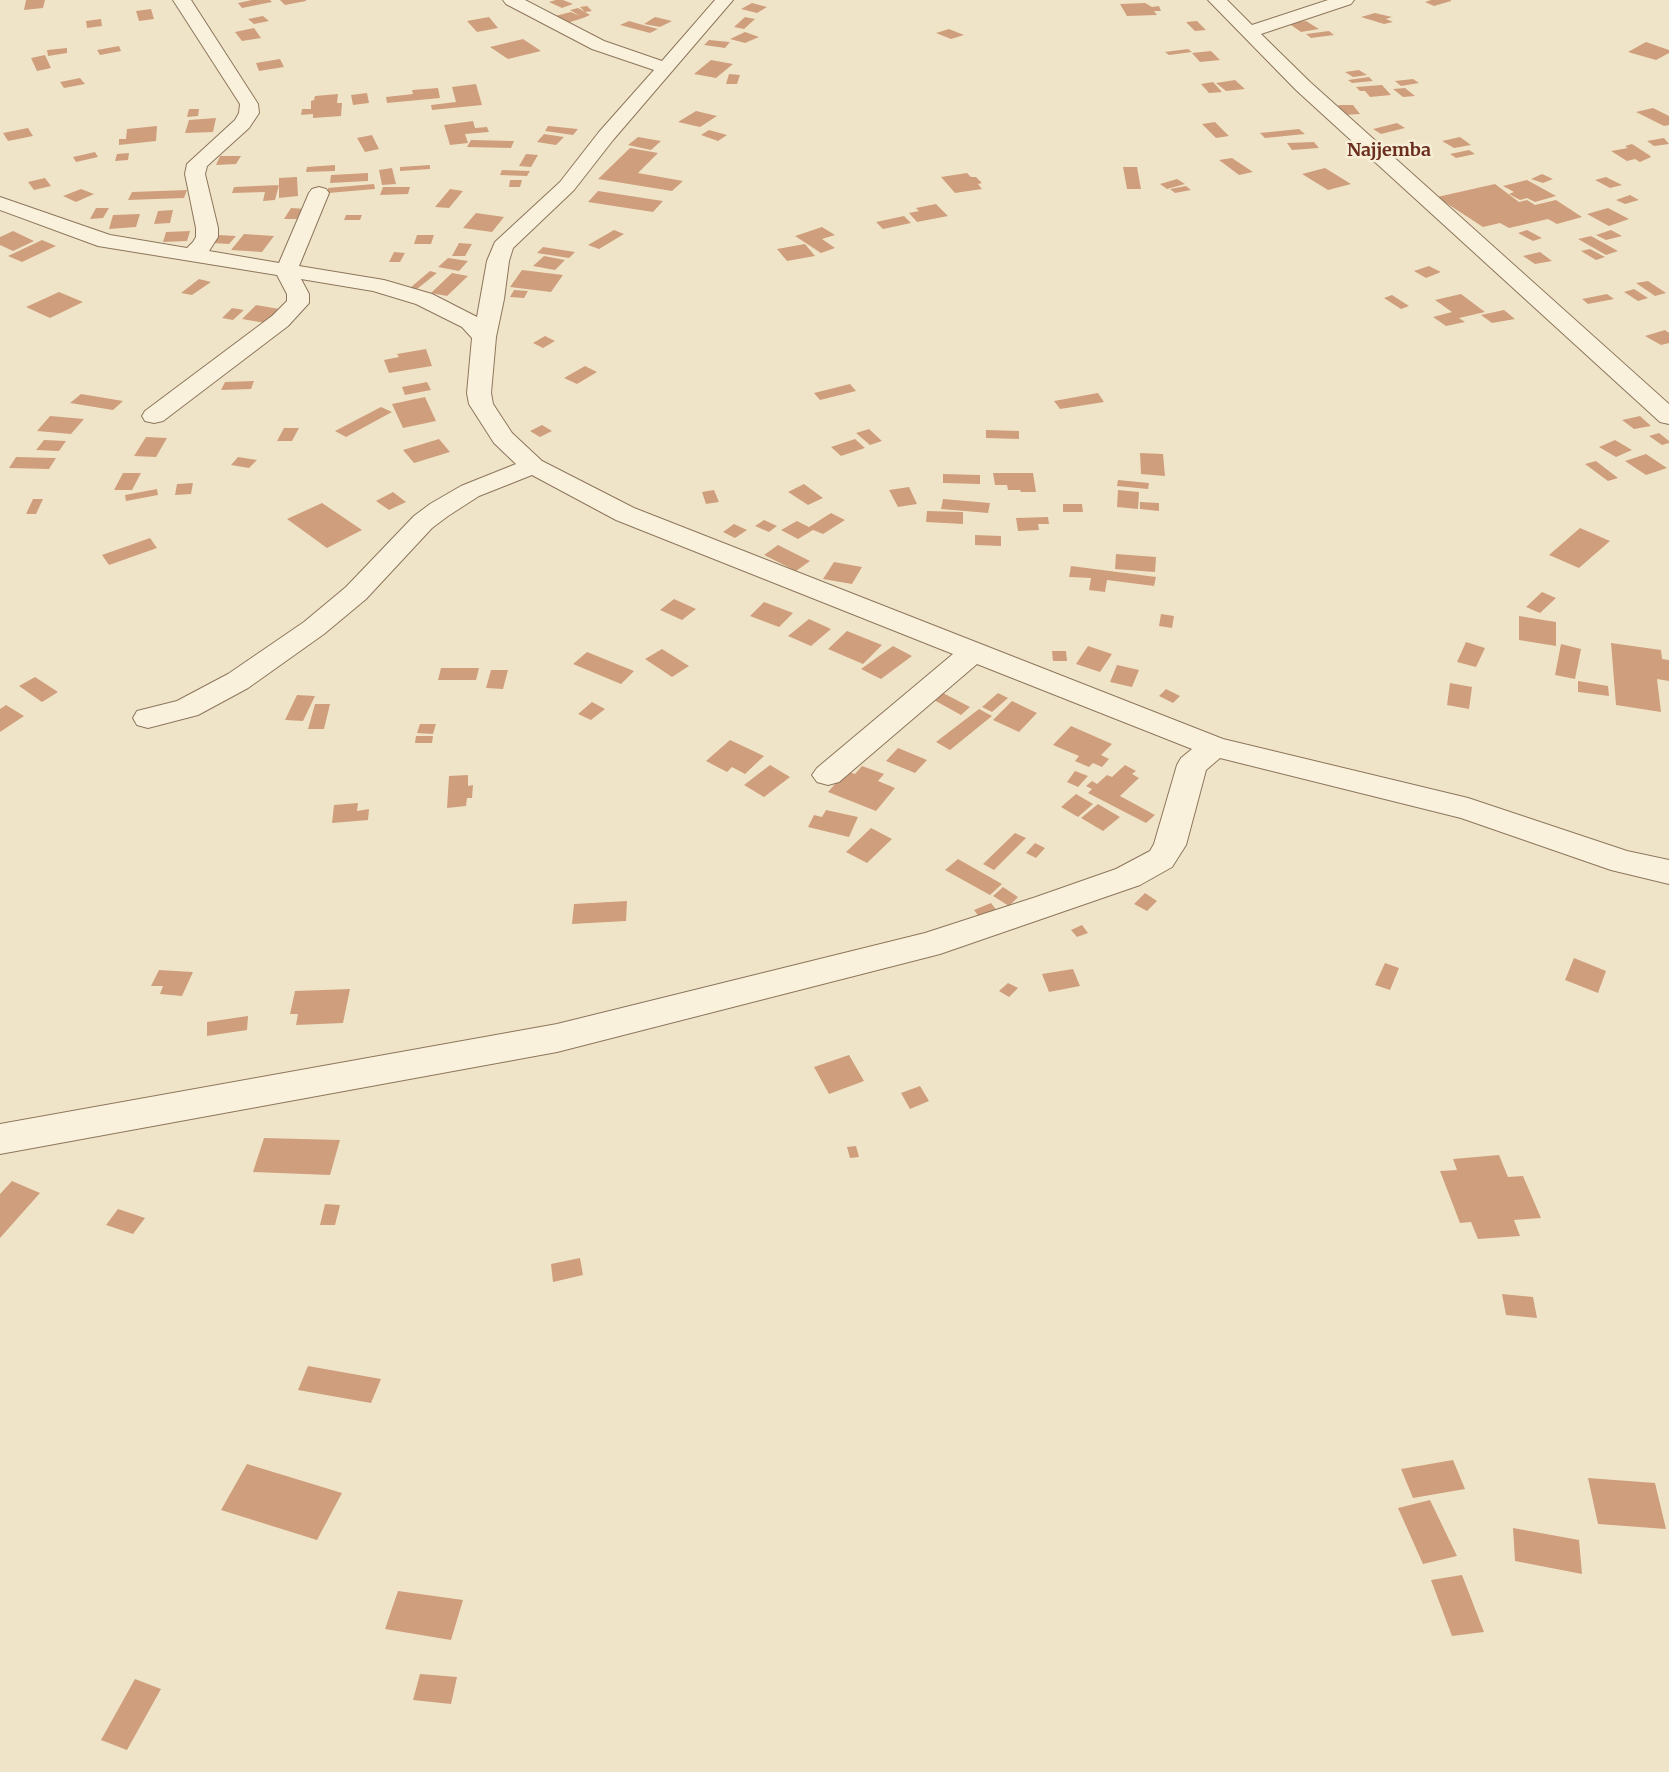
<!DOCTYPE html>
<style>
body{margin:0}
canvas{display:block;background:#f0e4c8}
</style>
<canvas width="1669" height="1772"></canvas>
<script>
const g = document.querySelector('canvas').getContext('2d');
g.lineJoin = 'round';
function fillPath(path, color) { g.fillStyle = color; g.fill(path, 'evenodd'); }
const poly = rows => new Path2D(rows.map(r => 'M' + r).join(''));
function stroke(path, color, width, dash) { g.strokeStyle = color; g.lineWidth = width; g.lineCap = dash ? 'butt' : 'round'; g.setLineDash(dash || []); g.stroke(path); }
function write(font, color, halo, rows, align = 'center') {
  g.font = font + ' Merriweather,serif'; g.lineWidth = 5; g.setLineDash([]); g.textBaseline = 'middle'; g.strokeStyle = halo; g.fillStyle = color; for (const [text, x, y, turn = 0] of rows) {
    g.save(); g.translate(x, y); g.rotate((+turn || 0) * Math.PI / 180); g.textAlign = isNaN(turn) ? turn : align; if (halo) g.strokeText(text, 0, 0); g.fillText(text, 0, 0); g.restore();
  }
}
const building = poly([
 [26,0,45,0,43,8,24,10],
 [252,0,270,0,272,2,242,8,238,3],
 [280,0,306,0,306,1,285,5],
 [556,0,563,0,573,4,562,8,549,2],
 [1431,0,1451,0,1451,1,1434,6,1425,2],
 [752,3,767,7,757,13,741,9],
 [1145,3,1152,7,1159,6,1161,11,1154,11,1157,15,1127,16,1120,4],
 [587,6,592,11,585,12,590,15,583,18,567,23,555,16,571,12,580,16,570,10,578,8,585,12,580,7],
 [151,9,154,19,139,21,136,11],
 [1375,13,1392,17,1386,19,1393,22,1384,24,1361,17],
 [263,16,269,21,254,24,248,19],
 [489,17,498,28,477,32,467,21],
 [655,17,672,21,660,27,644,24],
 [745,17,755,19,744,29,734,27],
 [101,19,102,26,87,28,86,21],
 [629,21,643,25,658,29,650,33,620,25],
 [1197,21,1206,30,1195,31,1186,22],
 [1306,21,1319,29,1301,32,1288,23],
 [254,28,261,38,242,41,235,32],
 [949,29,964,35,951,39,936,33],
 [1329,31,1334,35,1311,38,1306,34],
 [745,32,759,37,745,43,730,39],
 [523,39,541,51,508,59,490,47],
 [709,40,730,42,725,48,704,45],
 [1646,42,1669,50,1669,53,1656,60,1628,52],
 [119,46,121,51,100,55,97,50],
 [67,48,67,53,48,56,47,50],
 [1188,49,1192,52,1169,55,1165,52],
 [1211,51,1220,60,1200,62,1192,53],
 [45,55,51,68,37,71,31,58],
 [280,59,284,67,259,71,256,63],
 [711,60,733,64,716,78,694,74],
 [1359,70,1367,75,1353,77,1345,72],
 [729,74,740,75,737,84,726,84],
 [1369,77,1373,81,1352,83,1348,80],
 [80,78,85,84,64,88,60,82],
 [1413,79,1419,83,1401,86,1395,81],
 [1235,80,1245,89,1226,91,1216,83],
 [1213,82,1222,92,1209,93,1201,84],
 [476,84,482,105,432,110,431,105,456,102,452,87],
 [1382,85,1391,95,1370,97,1365,91,1360,91,1356,87],
 [438,88,440,98,387,103,386,97,413,94,412,90],
 [1405,88,1415,96,1403,97,1393,89],
 [367,93,369,103,353,105,351,95],
 [338,94,337,103,342,103,341,116,313,118,313,114,301,115,302,109,311,109,311,101,314,100,315,96],
 [1338,105,1353,105,1360,114,1344,115],
 [1653,108,1669,116,1669,125,1664,126,1636,112],
 [189,109,199,109,198,116,187,117],
 [696,111,717,116,700,127,678,122],
 [216,118,213,132,185,133,189,120],
 [473,121,475,128,487,127,489,132,465,134,468,143,450,145,444,125],
 [1215,122,1229,136,1216,138,1202,124],
 [1397,123,1405,128,1381,134,1373,129],
 [157,126,156,141,119,145,119,139,126,139,127,129],
 [548,126,578,129,573,135,545,131],
 [28,128,33,136,8,141,3,133],
 [1299,129,1305,134,1265,138,1260,133],
 [709,130,727,135,718,141,701,135],
 [544,134,564,137,556,145,537,142],
 [372,135,379,149,365,152,357,138],
 [638,137,661,141,651,150,628,145],
 [1460,137,1471,145,1454,148,1442,141],
 [1664,138,1669,144,1654,146,1647,141],
 [471,140,514,141,511,148,467,147],
 [1314,142,1319,148,1292,150,1287,143],
 [1632,144,1649,155,1651,157,1640,162,1635,159,1627,161,1611,151,1628,148,1625,146],
 [630,148,658,153,638,173,683,181,672,191,598,179],
 [1469,150,1475,154,1456,158,1450,154],
 [95,152,98,157,76,162,73,157],
 [129,153,128,160,115,161,117,154],
 [526,154,538,155,531,167,519,166],
 [220,156,241,156,236,164,216,165],
 [1232,158,1253,172,1239,175,1219,160],
 [335,165,335,171,306,172,307,167],
 [430,165,430,169,400,171,400,167],
 [1123,167,1137,167,1141,189,1127,189],
 [392,168,396,184,382,185,379,170],
 [1325,168,1351,184,1328,190,1302,174],
 [502,170,530,171,527,176,500,175],
 [368,173,368,181,330,183,331,175],
 [967,173,971,177,976,177,982,183,978,184,982,189,955,193,941,177],
 [1542,174,1553,179,1543,183,1531,179],
 [297,177,298,196,279,198,279,178],
 [1606,177,1622,185,1610,188,1595,180],
 [45,178,51,186,34,190,28,182],
 [1177,179,1185,184,1167,189,1160,184],
 [510,180,522,180,520,187,509,187],
 [1527,180,1556,196,1535,202,1527,198,1520,200,1509,194,1514,192,1503,186],
 [374,184,375,189,328,193,328,188],
 [1495,184,1519,202,1527,200,1535,205,1556,200,1582,217,1557,224,1548,219,1509,228,1500,223,1483,227,1437,197],
 [279,185,275,200,263,201,265,192,232,193,234,187],
 [1186,186,1191,190,1175,193,1170,189],
 [383,187,410,187,408,194,380,195],
 [81,189,94,194,76,202,63,196],
 [450,189,463,191,449,208,435,207],
 [187,190,184,198,128,200,132,192],
 [598,191,663,201,653,212,588,202],
 [1630,195,1639,200,1625,204,1616,200],
 [936,204,948,216,917,222,909,213,919,211,916,208],
 [96,208,109,208,103,218,90,219],
 [291,208,306,209,299,219,284,219],
 [1608,208,1629,219,1609,226,1587,214],
 [173,210,170,223,154,224,158,211],
 [476,213,504,217,492,232,463,228],
 [140,214,136,227,109,229,113,215],
 [346,215,362,215,360,220,344,220],
 [904,216,911,223,883,229,876,222],
 [822,227,835,235,822,239,835,248,821,253,795,236],
 [614,230,624,234,599,249,588,245],
 [1527,230,1542,238,1533,241,1518,233],
 [1611,230,1622,236,1606,240,1596,235],
 [13,231,34,241,13,251,0,245,0,237],
 [190,231,187,241,163,242,166,232],
 [244,234,274,236,262,252,231,250],
 [218,235,236,236,229,244,212,243],
 [417,235,434,235,431,244,414,244],
 [1591,236,1618,251,1606,255,1578,239],
 [42,240,56,246,22,262,8,256],
 [459,243,472,244,465,256,452,256],
 [805,244,815,256,787,261,777,249],
 [543,247,575,252,569,258,537,253],
 [1590,249,1605,257,1596,260,1581,251],
 [394,252,405,253,400,262,389,262],
 [1540,252,1552,261,1535,264,1523,256],
 [544,256,565,260,555,270,533,266],
 [448,258,468,261,459,271,438,267],
 [1429,266,1441,272,1426,278,1414,271],
 [522,270,563,275,551,292,510,287],
 [430,271,437,273,417,289,410,288],
 [452,273,468,276,447,296,431,293],
 [199,279,211,282,192,295,181,293],
 [1648,281,1666,293,1655,296,1636,283],
 [1634,289,1648,298,1638,301,1624,292],
 [514,290,528,291,524,298,510,297],
 [59,292,83,302,50,318,26,307],
 [1461,294,1485,312,1459,318,1465,322,1446,326,1433,317,1452,312,1435,300],
 [1607,294,1614,299,1588,304,1582,299],
 [1392,295,1409,306,1401,309,1384,298],
 [256,305,285,310,271,324,242,319],
 [232,308,244,310,233,320,222,318],
 [1504,310,1515,319,1492,323,1481,315],
 [1665,330,1669,333,1669,343,1661,345,1645,336],
 [545,336,555,341,543,348,533,343],
 [426,349,432,366,389,373,384,360,399,357,397,354],
 [585,366,597,372,577,384,564,378],
 [254,381,251,389,221,390,225,382],
 [427,382,431,390,405,395,402,387],
 [850,384,856,391,820,400,814,393],
 [1098,393,1104,402,1060,409,1054,401],
 [81,394,123,401,113,410,70,403],
 [425,397,436,421,403,428,392,404],
 [381,407,392,412,346,437,335,431],
 [50,416,84,419,71,434,37,431],
 [1640,416,1651,426,1634,429,1622,420],
 [542,425,552,431,540,437,530,431],
 [284,428,299,428,292,441,277,441],
 [869,429,882,441,870,445,856,433],
 [986,430,1019,431,1019,439,986,438],
 [1659,433,1669,441,1669,443,1662,445,1649,436],
 [146,437,167,438,156,457,134,456],
 [439,439,450,452,414,463,403,450],
 [855,439,865,448,841,456,831,447],
 [44,440,66,441,59,451,36,450],
 [1615,440,1632,450,1616,457,1599,447],
 [1140,453,1163,454,1165,476,1141,474],
 [1646,454,1667,468,1646,475,1625,461],
 [16,457,56,458,49,469,9,468],
 [238,457,257,460,249,468,231,465],
 [1596,461,1618,478,1608,481,1585,464],
 [123,473,141,473,132,490,114,490],
 [993,473,1033,473,1036,492,1021,492,1020,490,1008,490,1007,485,995,485],
 [943,474,980,475,980,484,943,483],
 [1118,480,1149,483,1148,489,1117,486],
 [193,483,191,494,175,495,177,484],
 [804,484,823,498,808,505,788,492],
 [909,487,917,504,898,507,889,490],
 [157,489,158,495,126,501,125,495],
 [714,490,719,502,706,504,702,492],
 [1118,490,1139,492,1138,509,1117,507],
 [393,492,406,502,389,510,376,501],
 [33,499,43,499,36,514,26,514],
 [943,499,990,503,988,513,941,509],
 [1140,502,1159,503,1159,511,1140,509],
 [322,503,362,530,327,548,287,519],
 [1063,504,1082,504,1083,512,1063,512],
 [927,511,963,512,963,524,926,522],
 [831,513,845,520,823,534,813,530,798,539,781,530,797,521,809,527],
 [1048,517,1049,524,1038,524,1039,530,1018,531,1016,518],
 [764,520,777,526,769,532,755,526],
 [734,524,747,530,735,538,723,532],
 [1580,528,1610,541,1579,568,1549,555],
 [975,535,1001,536,1001,546,975,545],
 [150,538,157,548,109,565,102,555],
 [778,545,810,561,796,571,764,555],
 [1116,554,1156,557,1155,572,1115,569],
 [834,562,862,567,852,584,823,579],
 [1071,566,1156,577,1154,586,1107,580,1105,592,1089,590,1091,578,1069,577],
 [1542,592,1556,598,1540,613,1526,607],
 [674,599,696,609,682,620,660,610],
 [764,602,793,613,779,627,750,616],
 [1161,614,1174,616,1172,628,1159,626],
 [1519,616,1556,622,1556,646,1519,640],
 [809,619,831,629,811,646,788,636],
 [847,631,882,645,863,664,828,649],
 [1466,642,1485,648,1476,667,1457,662],
 [1611,643,1661,650,1662,659,1669,660,1669,681,1657,679,1661,712,1616,705],
 [1561,644,1581,649,1575,679,1555,675],
 [893,646,912,656,881,679,861,669],
 [1088,646,1112,654,1100,672,1076,664],
 [662,649,689,666,672,677,645,659],
 [1052,651,1066,651,1067,661,1053,661],
 [587,652,634,671,621,684,573,664],
 [1117,665,1139,670,1132,687,1110,682],
 [441,668,479,668,476,680,438,680],
 [491,670,508,670,503,689,486,688],
 [35,677,58,692,42,702,19,686],
 [1578,681,1608,686,1609,696,1578,692],
 [1450,683,1472,687,1469,709,1447,705],
 [1166,689,1180,696,1173,703,1159,696],
 [943,693,970,707,961,715,934,700],
 [998,693,1008,698,992,712,982,707],
 [297,695,315,696,303,721,285,720],
 [1012,701,1037,713,1019,732,993,720],
 [592,702,605,709,591,720,578,714],
 [315,704,330,704,324,729,308,729],
 [6,705,24,716,0,732,0,709],
 [979,709,992,716,950,750,936,742],
 [420,724,436,724,433,734,417,733],
 [1071,726,1112,744,1101,755,1109,759,1102,767,1093,763,1089,767,1075,761,1079,756,1053,745],
 [416,736,433,736,432,743,415,743],
 [730,740,764,756,745,774,732,767,727,772,706,761],
 [898,748,927,760,915,773,886,761],
 [770,765,790,777,764,797,744,785],
 [1125,765,1136,771,1132,774,1139,778,1120,796,1155,815,1146,823,1088,793,1092,789,1086,786,1092,781,1097,784,1107,775,1112,777],
 [862,766,884,774,878,781,895,788,876,811,828,792,846,771,855,774],
 [1075,771,1088,776,1078,787,1067,782],
 [468,775,468,786,473,785,472,798,467,798,466,806,447,808,449,776],
 [1076,794,1093,804,1078,817,1061,807],
 [358,803,357,811,369,809,368,820,332,823,334,805],
 [1098,804,1120,817,1103,831,1081,818],
 [826,810,858,817,849,837,808,827,814,815,822,817],
 [871,828,892,839,867,863,846,852],
 [1015,833,1026,838,994,870,983,864],
 [1035,843,1045,848,1036,858,1026,853],
 [958,859,1002,884,990,895,945,870],
 [1003,887,1018,897,1009,906,993,896],
 [1145,893,1157,901,1147,911,1134,904],
 [627,901,626,921,572,924,574,904],
 [991,903,1001,916,984,923,974,910],
 [1082,925,1088,933,1077,937,1071,930],
 [1574,958,1606,971,1598,993,1565,980],
 [1385,963,1399,968,1390,990,1375,985],
 [1073,969,1080,986,1049,992,1042,974],
 [159,970,193,972,182,996,160,994,163,986,151,986],
 [1008,983,1018,988,1009,997,999,991],
 [350,989,343,1023,296,1025,298,1014,290,1014,295,991],
 [248,1016,247,1030,207,1036,207,1022],
 [849,1055,864,1081,829,1094,814,1067],
 [920,1086,929,1101,910,1109,901,1093],
 [264,1138,340,1140,330,1175,253,1172],
 [856,1146,859,1157,850,1158,847,1147],
 [1499,1155,1508,1177,1523,1176,1541,1218,1514,1220,1520,1236,1478,1239,1471,1222,1460,1223,1440,1171,1457,1170,1453,1159],
 [12,1181,40,1193,0,1238,0,1194],
 [325,1204,340,1205,335,1225,320,1225],
 [118,1209,145,1218,133,1234,106,1225],
 [580,1258,583,1275,553,1282,551,1264],
 [1502,1294,1533,1297,1537,1318,1506,1315],
 [308,1366,381,1379,371,1403,298,1390],
 [1453,1460,1465,1489,1413,1498,1401,1469],
 [247,1464,342,1493,317,1540,221,1510],
 [1588,1478,1655,1483,1666,1529,1598,1524],
 [1430,1500,1457,1556,1423,1564,1398,1508],
 [1513,1528,1579,1540,1582,1574,1515,1561],
 [1462,1575,1484,1632,1452,1636,1431,1580],
 [398,1591,463,1600,451,1640,385,1629],
 [420,1674,457,1677,451,1704,413,1700],
 [135,1679,161,1689,127,1750,101,1740]
]);
const minor = poly([
 [173,0,191,0,258,104,259,113,249,128,207,166,205,174,218,228,218,237,209,251,279,263,309,193,312,189,319,187,326,189,329,193,299,266,384,280,432,294,477,317,487,261,495,242,560,182,599,132,654,70,592,49,506,4,503,0,525,0,604,41,662,61,715,0,733,0,613,140,574,190,513,248,509,261,504,299,496,337,491,393,493,404,512,433,542,461,634,508,1223,739,1468,798,1627,851,1669,860,1669,884,1611,870,1461,818,1220,758,1206,770,1186,845,1172,867,1140,885,940,954,557,1052,0,1154,0,1124,557,1024,925,933,1036,897,1116,869,1150,851,1154,844,1177,765,1181,758,1192,749,977,664,839,782,828,785,817,782,812,775,817,768,953,654,616,520,532,475,479,496,448,516,432,528,366,599,324,634,248,688,198,715,148,728,137,725,133,718,137,711,177,701,228,674,304,622,346,587,414,516,430,504,461,486,516,464,494,443,469,404,467,393,472,338,462,327,416,304,373,291,301,279,309,294,309,303,288,326,163,421,154,423,145,421,142,416,145,411,272,316,287,301,287,294,277,275,98,246,0,210,0,197,110,235,187,248,193,242,196,237,196,228,185,174,187,164,235,120,239,113,240,104,173,0],
 [1208,0,1227,0,1252,25,1328,0,1354,0,1351,4,1261,34,1310,82,1669,404,1669,424,1660,422,1296,90,1208,0]
]);
const farQuarternames = [
 ["Najjemba",1389,151]
];
fillPath(building, '#cf9f7d');
stroke(minor, '#8d765c', 2);
fillPath(minor, '#faf1dc');
write('bold 18px', '#6b2e1e', '#f7eed8', farQuarternames);
</script>
